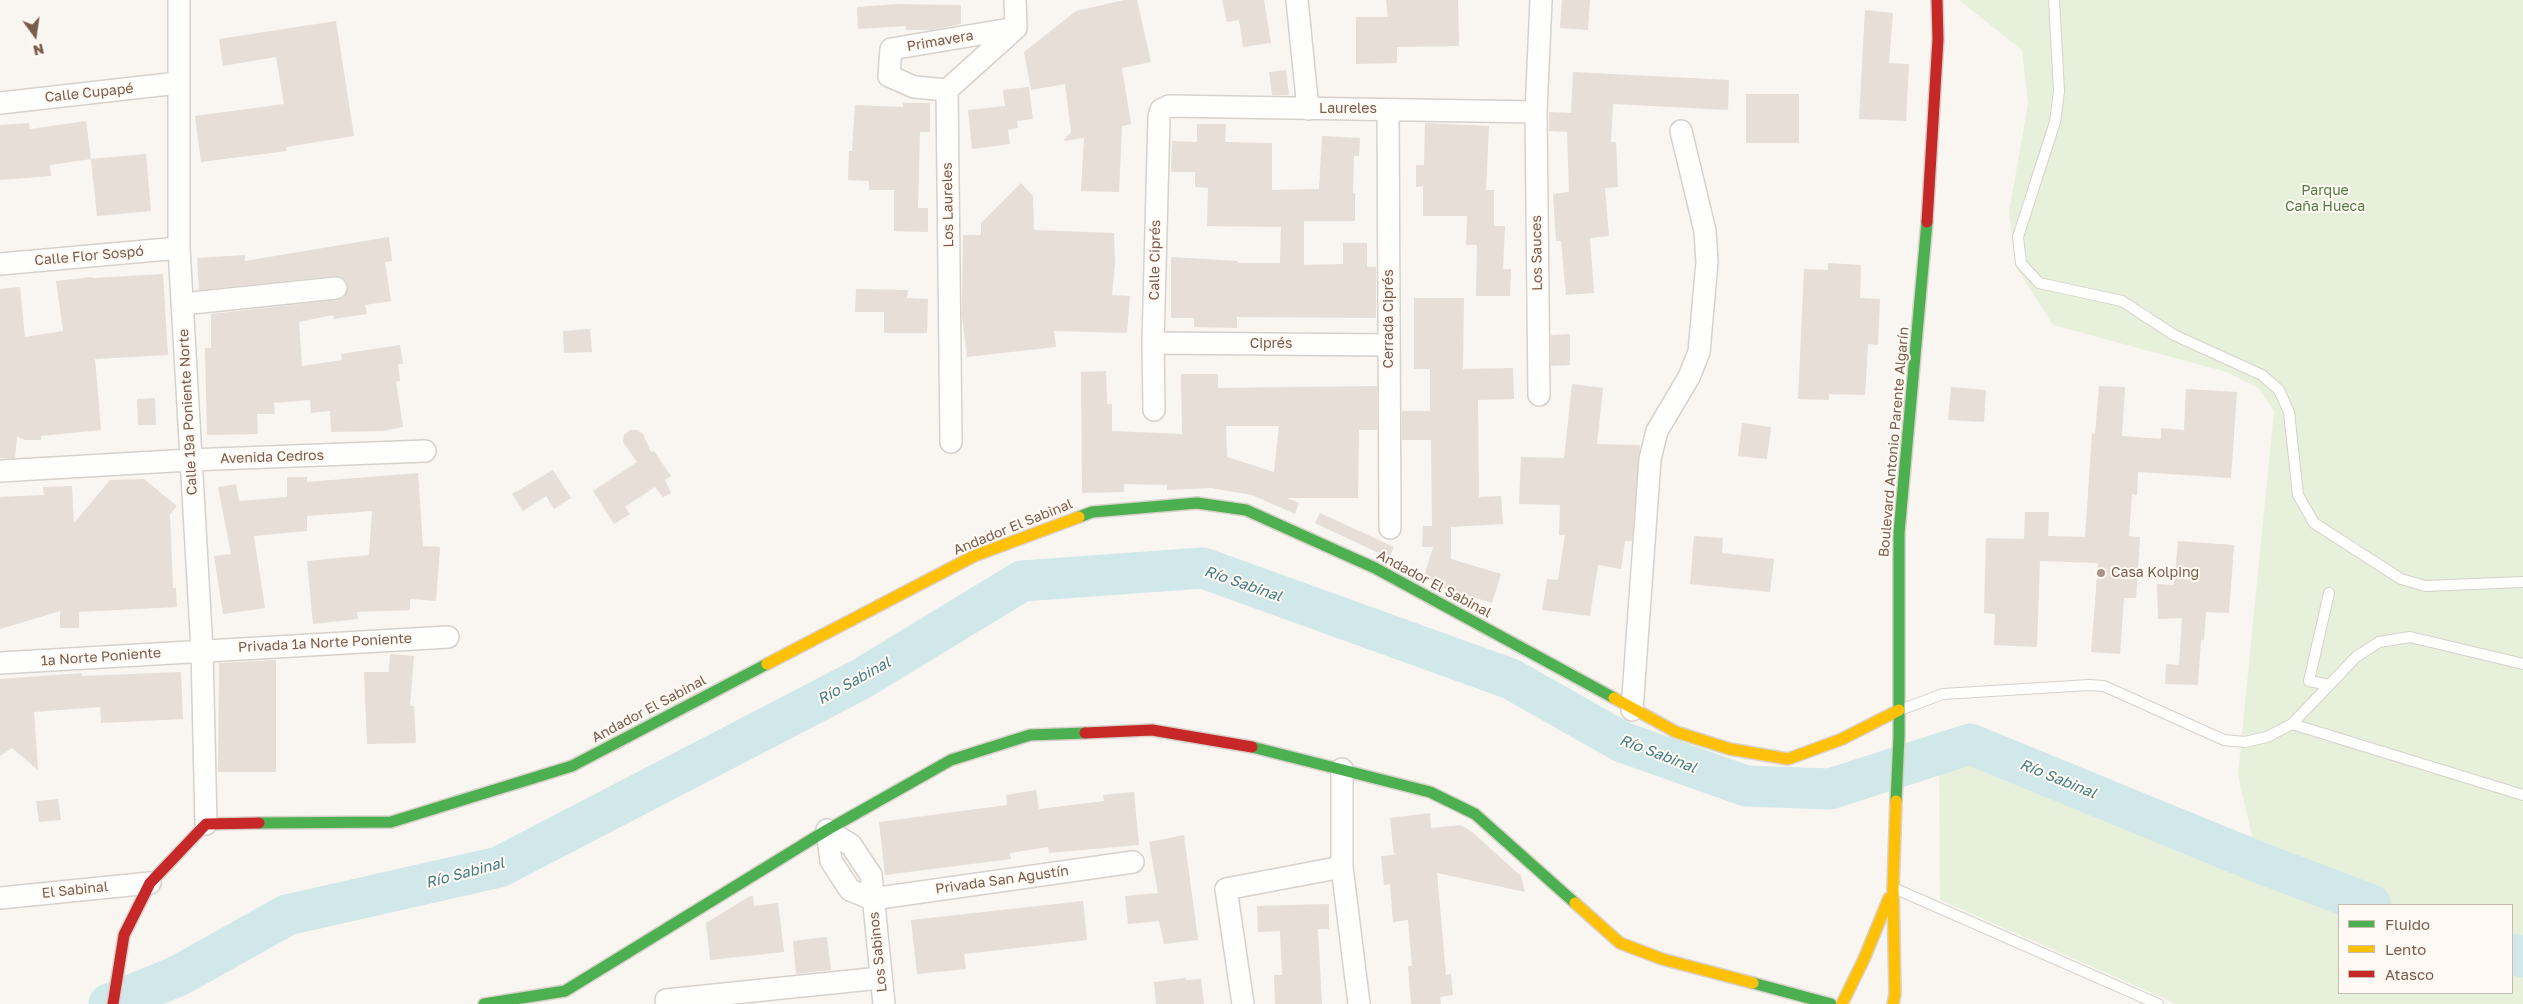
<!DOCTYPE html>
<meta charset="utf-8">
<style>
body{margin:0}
#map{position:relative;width:2523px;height:1004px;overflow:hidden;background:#f9f5f0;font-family:"Golos Text",sans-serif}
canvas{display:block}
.legend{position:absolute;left:2338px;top:904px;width:175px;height:90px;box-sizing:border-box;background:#fffaf3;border:1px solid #cabbb1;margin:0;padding:6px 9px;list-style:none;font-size:15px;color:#7a5c4d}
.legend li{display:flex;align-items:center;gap:10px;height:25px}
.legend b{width:25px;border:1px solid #cabbb1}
.north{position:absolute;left:10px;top:10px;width:50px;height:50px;-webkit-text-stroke:4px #fffaf3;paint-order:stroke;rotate:166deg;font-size:14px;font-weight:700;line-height:20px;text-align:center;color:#7a5c4d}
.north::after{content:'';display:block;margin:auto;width:18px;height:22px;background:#7a5c4d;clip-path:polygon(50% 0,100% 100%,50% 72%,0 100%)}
</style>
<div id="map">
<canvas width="2523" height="1004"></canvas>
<ul class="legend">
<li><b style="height:6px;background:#4caf50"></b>Fluido</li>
<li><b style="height:6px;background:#ffc107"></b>Lento</li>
<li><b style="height:6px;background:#c62828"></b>Atasco</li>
</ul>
<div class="north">N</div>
</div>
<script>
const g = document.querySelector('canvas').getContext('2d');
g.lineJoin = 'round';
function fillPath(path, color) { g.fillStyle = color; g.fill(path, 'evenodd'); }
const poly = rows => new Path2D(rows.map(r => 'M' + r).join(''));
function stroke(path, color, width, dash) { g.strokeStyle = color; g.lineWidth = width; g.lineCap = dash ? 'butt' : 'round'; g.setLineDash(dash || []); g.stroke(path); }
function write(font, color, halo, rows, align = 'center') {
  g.font = font + ' "Golos Text",sans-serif'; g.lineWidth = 4; g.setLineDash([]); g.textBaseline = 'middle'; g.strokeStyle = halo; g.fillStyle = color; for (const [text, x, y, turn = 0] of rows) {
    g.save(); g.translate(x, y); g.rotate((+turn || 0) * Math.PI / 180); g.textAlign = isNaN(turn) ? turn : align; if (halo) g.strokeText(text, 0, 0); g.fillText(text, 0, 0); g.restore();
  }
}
const green = poly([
 [1959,0,2523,0,2523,1004,2177,1004,1940,900,1939,754,1970,744,2258,862,2238,775,2274,411,2260,389,2227,372,2053,325,2016,267,2009,212,2028,104,2022,50],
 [2339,905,2512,905,2512,993,2339,993]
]);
const river = poly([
 [2512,954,2523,957],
 [109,1004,178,976,287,915,499,867,861,679,1022,581,1203,568,1511,679,1622,742,1746,786,1830,789,1970,744,2258,862,2371,905]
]);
const building = poly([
 [1124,0,1137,0,1151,62,1122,68,1131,124,1122,126,1119,192,1081,191,1084,138,1063,141,1071,132,1065,84,1031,90,1024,52,1076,11],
 [1222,0,1264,0,1271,43,1243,47,1239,20,1227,22],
 [1386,0,1458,0,1459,46,1397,47,1397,63,1356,64,1356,17,1388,17],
 [1562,0,1590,0,1588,30,1560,28],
 [898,4,961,5,961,24,931,30,906,30,906,26,858,29,857,7],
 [1865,10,1893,13,1889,63,1909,64,1906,121,1859,119],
 [336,21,354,136,286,147,287,151,201,162,195,116,284,104,276,57,223,66,219,39],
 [1286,70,1289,95,1272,95,1269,72],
 [1573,72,1729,80,1728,110,1613,104,1611,142,1616,142,1618,187,1605,188,1609,236,1590,238,1594,293,1566,295,1561,241,1556,241,1553,194,1569,192,1567,132,1549,131,1549,112,1571,113],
 [1029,87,1033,119,1017,121,1018,128,1008,130,1010,144,972,149,968,110,1005,106,1003,90],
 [1746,94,1799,94,1799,143,1746,143],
 [903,103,930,103,930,132,920,132,918,208,928,208,928,232,894,231,894,190,869,190,869,181,848,180,849,151,852,151,855,105,903,107],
 [86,121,91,159,50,165,51,176,0,180,0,125,29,123,30,129],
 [1425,123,1489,126,1486,190,1494,190,1494,226,1505,226,1503,269,1511,269,1510,296,1476,296,1477,245,1466,245,1467,216,1423,216,1423,186,1416,187,1416,165,1424,165],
 [1197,124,1226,124,1225,142,1272,143,1272,190,1319,189,1322,136,1360,138,1359,156,1354,156,1353,193,1355,193,1355,221,1304,221,1304,265,1343,264,1343,243,1367,243,1367,267,1376,267,1376,318,1237,317,1237,328,1194,327,1194,318,1171,318,1171,257,1238,261,1237,263,1280,263,1281,227,1207,226,1208,188,1195,187,1195,172,1171,172,1172,141,1197,142],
 [146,154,151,211,97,216,91,159],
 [1021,183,1033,196,1034,230,1114,233,1115,264,1112,295,1130,296,1127,333,1054,331,1056,347,967,357,962,316,963,235,981,235,981,223],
 [389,237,392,261,385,262,391,301,365,305,367,314,334,319,333,315,299,322,302,366,342,360,341,354,400,345,403,364,398,364,400,381,396,382,403,427,383,431,331,432,330,411,311,413,310,400,274,403,275,414,257,414,258,434,207,435,205,348,211,348,211,314,337,300,344,298,348,287,346,280,335,276,199,290,197,258,245,255,245,261],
 [1828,263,1861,265,1860,298,1880,299,1878,345,1868,344,1865,395,1829,394,1829,400,1798,399,1804,269,1828,270],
 [163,274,168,355,95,359,101,430,41,436,41,440,25,440,17,436,15,458,0,458,0,289,20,287,25,337,63,331,56,281,92,277,93,278],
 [856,289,908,290,907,298,928,299,927,333,884,333,884,312,855,312],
 [1414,298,1464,298,1463,369,1513,368,1514,399,1478,400,1479,497,1501,496,1503,524,1451,527,1451,559,1501,574,1492,603,1446,589,1424,577,1433,547,1422,547,1423,526,1432,526,1431,440,1402,440,1402,411,1430,411,1430,369,1414,369],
 [590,329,592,352,564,353,563,331],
 [1570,334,1570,365,1551,366,1551,335],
 [1106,371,1107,404,1112,404,1112,431,1182,434,1181,374,1218,374,1218,388,1377,386,1377,430,1359,430,1358,498,1287,498,1299,503,1295,514,1252,495,1211,488,1167,490,1167,485,1124,484,1124,492,1082,493,1081,372],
 [1226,426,1279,426,1274,472,1227,457],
 [1572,384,1603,388,1597,444,1640,445,1632,541,1625,541,1621,569,1598,565,1590,616,1542,610,1547,579,1558,580,1565,535,1559,535,1560,505,1519,504,1521,457,1564,458],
 [2099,386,2125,387,2122,436,2161,439,2161,428,2184,430,2186,389,2237,392,2231,478,2138,472,2137,495,2132,494,2129,536,2140,537,2136,598,2124,598,2120,654,2091,652,2098,563,2040,561,2037,647,1994,645,1995,614,1984,613,1986,538,2024,539,2025,512,2049,512,2048,536,2085,537,2092,433,2095,434],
 [1951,387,1986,390,1984,422,1948,420],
 [155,398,156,425,138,425,137,399],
 [1742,423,1771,427,1767,459,1738,456],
 [630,430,637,430,643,434,651,452,654,451,671,476,665,480,671,493,663,497,655,487,625,507,630,514,614,524,593,491,637,462,623,442,624,435],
 [553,470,571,498,554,509,546,496,523,511,512,494],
 [418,473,423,546,440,547,436,601,410,599,410,610,357,612,358,619,313,624,307,561,369,555,372,511,307,516,307,531,254,536,265,608,223,614,214,556,231,554,218,487,236,484,239,501,287,497,287,477,307,477,307,482],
 [144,479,177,506,170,514,173,588,176,588,177,607,79,612,79,628,60,628,60,611,0,629,0,497,44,495,43,487,72,486,74,523,110,480],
 [1320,513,1394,547,1389,558,1315,523],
 [1694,536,1723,538,1722,553,1774,559,1770,592,1690,584],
 [2178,541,2234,545,2229,613,2206,612,2204,640,2201,640,2198,685,2165,684,2166,664,2179,665,2182,618,2158,619,2157,584,2174,585],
 [390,654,414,656,410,706,414,706,416,743,367,744,364,672,389,672],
 [276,660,276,772,218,772,219,663],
 [181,672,183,719,101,723,100,707,34,712,38,770,12,748,0,756,0,679,82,673,82,676],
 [1036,790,1039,809,1104,801,1103,795,1134,792,1139,845,1049,853,1048,847,1010,853,1011,859,885,875,879,822,1007,805,1006,795],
 [58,799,61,820,39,822,36,801],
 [1430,813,1431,828,1461,825,1472,832,1521,876,1525,892,1437,873,1446,975,1451,974,1453,995,1440,997,1441,1004,1411,1004,1408,966,1412,966,1408,920,1393,922,1390,884,1384,885,1381,856,1394,855,1390,818],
 [1184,835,1198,940,1164,944,1159,921,1128,924,1125,896,1158,893,1149,842],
 [750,896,753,896,754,906,778,903,784,952,710,960,706,923],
 [1083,901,1087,940,964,954,966,969,917,974,911,920],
 [1329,904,1329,929,1318,929,1322,1004,1275,1004,1274,975,1282,975,1280,931,1258,932,1257,906],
 [827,937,831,970,796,974,793,941],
 [1186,978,1186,980,1201,979,1204,1004,1156,1004,1154,982]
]);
const lane = poly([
 [2054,0,2059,91,2055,122,2018,237,2021,263,2039,283,2122,301,2174,335,2262,375,2279,390,2289,412,2298,495,2314,523,2401,579,2425,586,2523,582],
 [2329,593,2309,681,2329,685],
 [1900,710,1943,694,2089,685,2104,686,2224,740,2245,742,2267,737,2292,724,2356,657,2379,642,2410,637,2523,664],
 [2292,724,2523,795],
 [1896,889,2158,1004]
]);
const street = poly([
 [179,0,179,248,202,650,206,824],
 [1015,0,1016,28],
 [1297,0,1308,109],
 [947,90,914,87,889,76,891,49,1016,28],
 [0,103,178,83],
 [1388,110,1390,528],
 [0,264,179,248],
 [182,304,336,288],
 [1153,343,1389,345],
 [1539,395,1536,112,1541,0],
 [1154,410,1153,343,1159,117,1161,110,1169,106,1536,112],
 [951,442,947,90,1016,28],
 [0,471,190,460,425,451],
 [0,663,448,637],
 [1632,710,1650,459,1657,431,1689,377,1699,352,1707,262,1705,231,1681,131],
 [1342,769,1342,867,1359,1004],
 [827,830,851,845,871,875,884,1004],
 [827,830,831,861,850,890,872,899],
 [0,898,150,883],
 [872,899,1133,862],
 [666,1000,880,978],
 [1243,1004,1226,889,1342,867]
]);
const fast = poly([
 [1079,517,1092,512,1197,503,1246,510,1375,568,1614,698],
 [1252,747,1430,792,1475,814,1575,903],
 [1896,801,1899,736,1899,533,1927,222],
 [259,823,391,822,572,766,767,664],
 [1753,983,1831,1004],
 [484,1004,565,991,827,830,951,760,1030,735,1085,733]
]);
const slow = poly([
 [767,664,974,556,1079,517],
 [1614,698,1676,732,1730,749,1788,759,1842,739,1899,710],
 [1575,903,1620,943,1662,959,1753,983],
 [1842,1004,1864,959,1889,898],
 [1893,1004,1895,994,1893,888,1896,801]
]);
const jam = poly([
 [1927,222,1938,39,1937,0],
 [1085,733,1152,730,1252,747],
 [113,1004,124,935,150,883,206,824,259,823]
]);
const markers = [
 [2101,573,5,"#a69286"]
];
const streetNames = [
 ["Primavera",940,41,-10],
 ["Calle Cupapé",89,93,-6],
 ["Laureles",1348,109],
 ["Los Laureles",948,205,-91],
 ["Los Sauces",1537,253,-91],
 ["Calle Flor Sospó",89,256,-5],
 ["Calle Ciprés",1155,260,-89],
 ["Cerrada Ciprés",1389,319,-90],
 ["Ciprés",1271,344],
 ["Calle 19a Poniente Norte",188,412,-93],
 ["Boulevard Antonio Parente Algarín",1894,442,-85],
 ["Avenida Cedros",272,457,-2],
 ["Andador El Sabinal",1013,527,-22],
 ["Andador El Sabinal",1434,584,28],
 ["Privada 1a Norte Poniente",325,643,-3],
 ["1a Norte Poniente",101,657,-4],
 ["Andador El Sabinal",649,709,-28],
 ["Privada San Agustín",1002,880,-8],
 ["El Sabinal",75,890,-6],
 ["Los Sabinos",878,952,-96]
];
const parkNames = [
 ["Parque",2325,191],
 ["Caña Hueca",2325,207]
];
const poiNames = [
 ["Casa Kolping",2111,573]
];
const waterNames = [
 ["Río Sabinal",1243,584,19],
 ["Río Sabinal",854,681,-29],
 ["Río Sabinal",1658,754,21],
 ["Río Sabinal",2058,779,22],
 ["Río Sabinal",465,873,-15]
];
fillPath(green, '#e7f0db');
stroke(river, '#d0e8ea', 41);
fillPath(building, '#e6ded7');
stroke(lane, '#d7d1cb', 12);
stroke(street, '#d7d1cb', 24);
stroke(fast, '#d9d2cb', 14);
stroke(slow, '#d9d2cb', 14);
stroke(jam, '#d9d2cb', 14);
stroke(lane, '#fefefd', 10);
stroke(street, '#fefefd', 21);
stroke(fast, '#4caf50', 11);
stroke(slow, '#ffc107', 11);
stroke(jam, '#c62828', 11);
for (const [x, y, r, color] of markers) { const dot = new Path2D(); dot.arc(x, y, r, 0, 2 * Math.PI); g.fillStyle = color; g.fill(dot); stroke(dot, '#fffaf3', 2); }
write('14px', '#7a5c4d', '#fffaf3', streetNames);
write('14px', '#537a41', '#fffaf3', parkNames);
write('14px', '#7a5c4d', '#fffaf3', poiNames, 'left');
write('italic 15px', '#437c86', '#fffaf3', waterNames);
</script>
